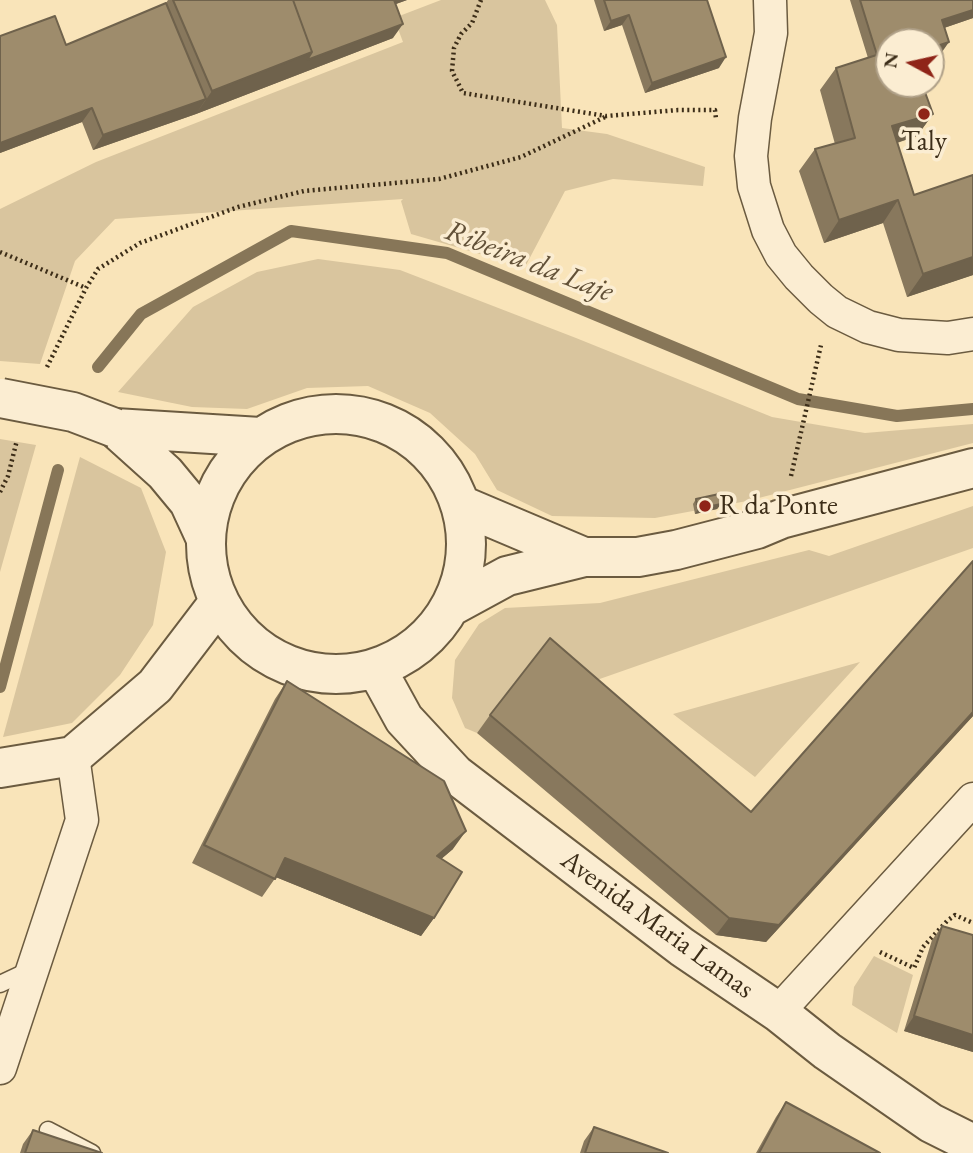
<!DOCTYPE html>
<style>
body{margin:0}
#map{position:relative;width:973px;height:1153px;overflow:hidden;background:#f9e4b9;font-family:"EB Garamond",serif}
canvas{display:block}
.north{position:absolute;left:875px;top:28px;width:70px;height:70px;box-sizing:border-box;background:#fbedd2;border:2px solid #afa088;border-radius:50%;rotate:278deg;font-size:19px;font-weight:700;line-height:28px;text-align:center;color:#3c2d18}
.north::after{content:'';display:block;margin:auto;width:24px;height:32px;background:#8f2418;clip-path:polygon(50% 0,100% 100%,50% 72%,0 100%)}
</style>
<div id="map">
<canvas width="973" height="1153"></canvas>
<div class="north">N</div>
</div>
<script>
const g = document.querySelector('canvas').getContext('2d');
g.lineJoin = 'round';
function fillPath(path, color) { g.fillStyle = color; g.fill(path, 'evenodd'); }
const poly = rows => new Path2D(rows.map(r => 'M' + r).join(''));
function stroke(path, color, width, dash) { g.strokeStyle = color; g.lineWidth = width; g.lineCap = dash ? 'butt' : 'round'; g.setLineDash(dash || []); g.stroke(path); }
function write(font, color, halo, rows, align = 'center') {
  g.font = font + ' "EB Garamond",serif'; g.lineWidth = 7; g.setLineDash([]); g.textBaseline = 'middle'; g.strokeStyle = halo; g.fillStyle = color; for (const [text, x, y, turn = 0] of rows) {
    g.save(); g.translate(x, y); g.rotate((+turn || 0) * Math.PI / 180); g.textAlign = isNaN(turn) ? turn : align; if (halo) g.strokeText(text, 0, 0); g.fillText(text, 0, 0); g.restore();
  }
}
const green = poly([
 [441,0,545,0,557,25,562,128,607,134,705,167,703,186,613,179,565,191,525,267,411,234,401,201,403,199,115,219,75,261,40,364,0,361,0,209,96,162,403,42,394,18],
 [318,259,400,270,576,338,772,417,865,433,973,424,973,443,747,501,655,518,552,516,497,490,475,454,430,413,368,386,307,388,247,409,192,407,118,392,193,307,257,272],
 [0,439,36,445,0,572],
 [80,457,141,488,166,552,153,625,120,675,72,723,3,737],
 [973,506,973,548,574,688,537,657,477,733,465,728,452,698,455,660,479,624,505,608,600,603,809,550,829,556],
 [860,662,755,777,673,714],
 [874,956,913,975,897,1033,852,1005,854,987]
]);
const stream = poly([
 [98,367,141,314,291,231,447,253,798,399,897,416,973,409],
 [0,687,58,470]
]);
const path = poly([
 [481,0,472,23,461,34,454,48,452,71,463,93,606,116,678,110,715,110,716,119],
 [0,252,86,288],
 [47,367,86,288,98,269,140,243,238,207,304,191,439,179,521,157,605,117],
 [791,476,821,345],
 [0,492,8,476,17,440],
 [880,952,914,968,923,947,947,921,955,915,973,923]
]);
const service = poly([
 [0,984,32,969],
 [48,1130,92,1153]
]);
const minor = poly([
 [770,0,771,33,755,118,751,156,754,186,768,230,781,255,799,277,821,299,837,312,868,327,899,335,948,338,973,334],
 [778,1012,973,799],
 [0,1068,82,820,73,756]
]);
const tertiary = poly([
 '206 544a130 130 0 1 1 260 0a130 130 0 1 1-260 0Z',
 [115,428,165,473,189,502,206,539],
 [115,428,260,437],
 [461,505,584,557],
 [450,607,507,576,584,557,638,557,676,550,757,529,781,519,973,468],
 [376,668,404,719,455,774,682,947,778,1012,827,1051,931,1123,973,1144],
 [0,768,73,756,155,686,219,602]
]);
const tertiaryBridge = poly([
 [1,398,73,412,115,428]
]);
const wall = poly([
 [168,0,407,0,396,4,393,38,196,114,93,150,82,122,0,153,0,36,66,45,166,3],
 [594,0,707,0,719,68,645,93,622,25,604,31],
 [850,0,973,0,973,18,944,28,942,52,889,42,933,114,917,136,897,143,914,195,973,275,907,297,883,223,824,243,799,171,815,149,835,144,820,90,836,68,868,58],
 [696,499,721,504,717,509,695,514,693,504],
 [973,561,973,716,766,942,716,935,477,733,490,715,751,812],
 [287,681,453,849,442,858,434,918,421,936,276,877,262,897,192,863,275,699],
 [942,926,973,935,973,1052,904,1031,932,940],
 [786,1102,880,1153,756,1153,776,1117],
 [594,1127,668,1153,580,1153,584,1141],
 [33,1130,102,1153,20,1153,23,1144]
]);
const shadedWall = poly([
 [389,0,407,0,382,9],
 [973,10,973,18,935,31,942,20],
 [629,15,622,25,604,31,611,21],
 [403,24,393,38,196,114,212,91,312,52],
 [949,42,942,52,931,56,931,48],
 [726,57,719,68,645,93,652,83],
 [206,99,196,114,93,150,103,135],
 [92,108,82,122,0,153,0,143],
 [933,114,917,136,877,149,892,126],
 [898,200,883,223,824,243,839,220],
 [973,257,973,275,907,297,923,274],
 [721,504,717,509,695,514,698,509],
 [973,712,973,716,766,942,716,935,729,918],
 [466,831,453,849,425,873,437,856],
 [285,858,434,918,421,936,273,876],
 [914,1016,973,1035,973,1052,904,1031]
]);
const building = poly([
 [173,0,293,0,312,52,212,91,173,0],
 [293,0,394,0,403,24,307,60,312,52,293,0],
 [604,0,707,0,726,57,652,83,629,15,611,21,604,0],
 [860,0,973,0,973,10,942,20,949,42,931,48,931,42,889,42,889,51,877,55,860,0],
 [166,3,206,99,103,135,92,108,0,143,0,36,55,16,66,45,166,3],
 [889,51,889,84,922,84,933,114,892,126,914,195,973,175,973,257,923,274,898,200,839,220,815,149,855,138,836,68,889,51],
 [719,494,721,504,698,509,696,499,719,494],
 [973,561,973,712,779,925,729,918,490,715,550,638,751,812,973,561],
 [287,681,444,781,466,831,437,856,462,872,434,918,285,858,275,879,204,845,287,681],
 [942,926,973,935,973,1035,914,1016,942,926],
 [786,1102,880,1153,759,1153,786,1102],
 [594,1127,668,1153,585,1153,594,1127],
 [33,1130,102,1153,25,1153,33,1130]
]);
const markers = [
 [924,114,7,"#8f2418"],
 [705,506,7,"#8f2418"]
];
const poiNames = [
 ["Taly",924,142],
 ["R da Ponte",719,506,"left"]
];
const streetNames = [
 ["Avenida Maria Lamas",657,925,36]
];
const waterNames = [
 ["Ribeira da Laje",529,262,21]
];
fillPath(green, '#d9c59e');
stroke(stream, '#877658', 12);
stroke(service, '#6b5b40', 19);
stroke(minor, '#6b5b40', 35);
stroke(tertiary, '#6b5b40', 42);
stroke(path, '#3c2d18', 4.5, [2, 3.5]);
stroke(service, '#fbedd2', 16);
stroke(minor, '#fbedd2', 32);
stroke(tertiary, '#fbedd2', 38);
stroke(tertiaryBridge, '#6b5b40', 42, []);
stroke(tertiaryBridge, '#fbedd2', 38);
fillPath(wall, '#88785d');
fillPath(shadedWall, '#6f624c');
fillPath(building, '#9e8c6c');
stroke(building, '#6f624c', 2);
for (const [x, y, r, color] of markers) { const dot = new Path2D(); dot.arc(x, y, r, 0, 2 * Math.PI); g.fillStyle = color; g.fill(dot); stroke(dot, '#fbedd2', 2.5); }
write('28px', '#3c2d18', '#fbedd2', poiNames);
write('28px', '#3c2d18', '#fbedd2', streetNames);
write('italic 30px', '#625138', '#fbedd2', waterNames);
</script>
